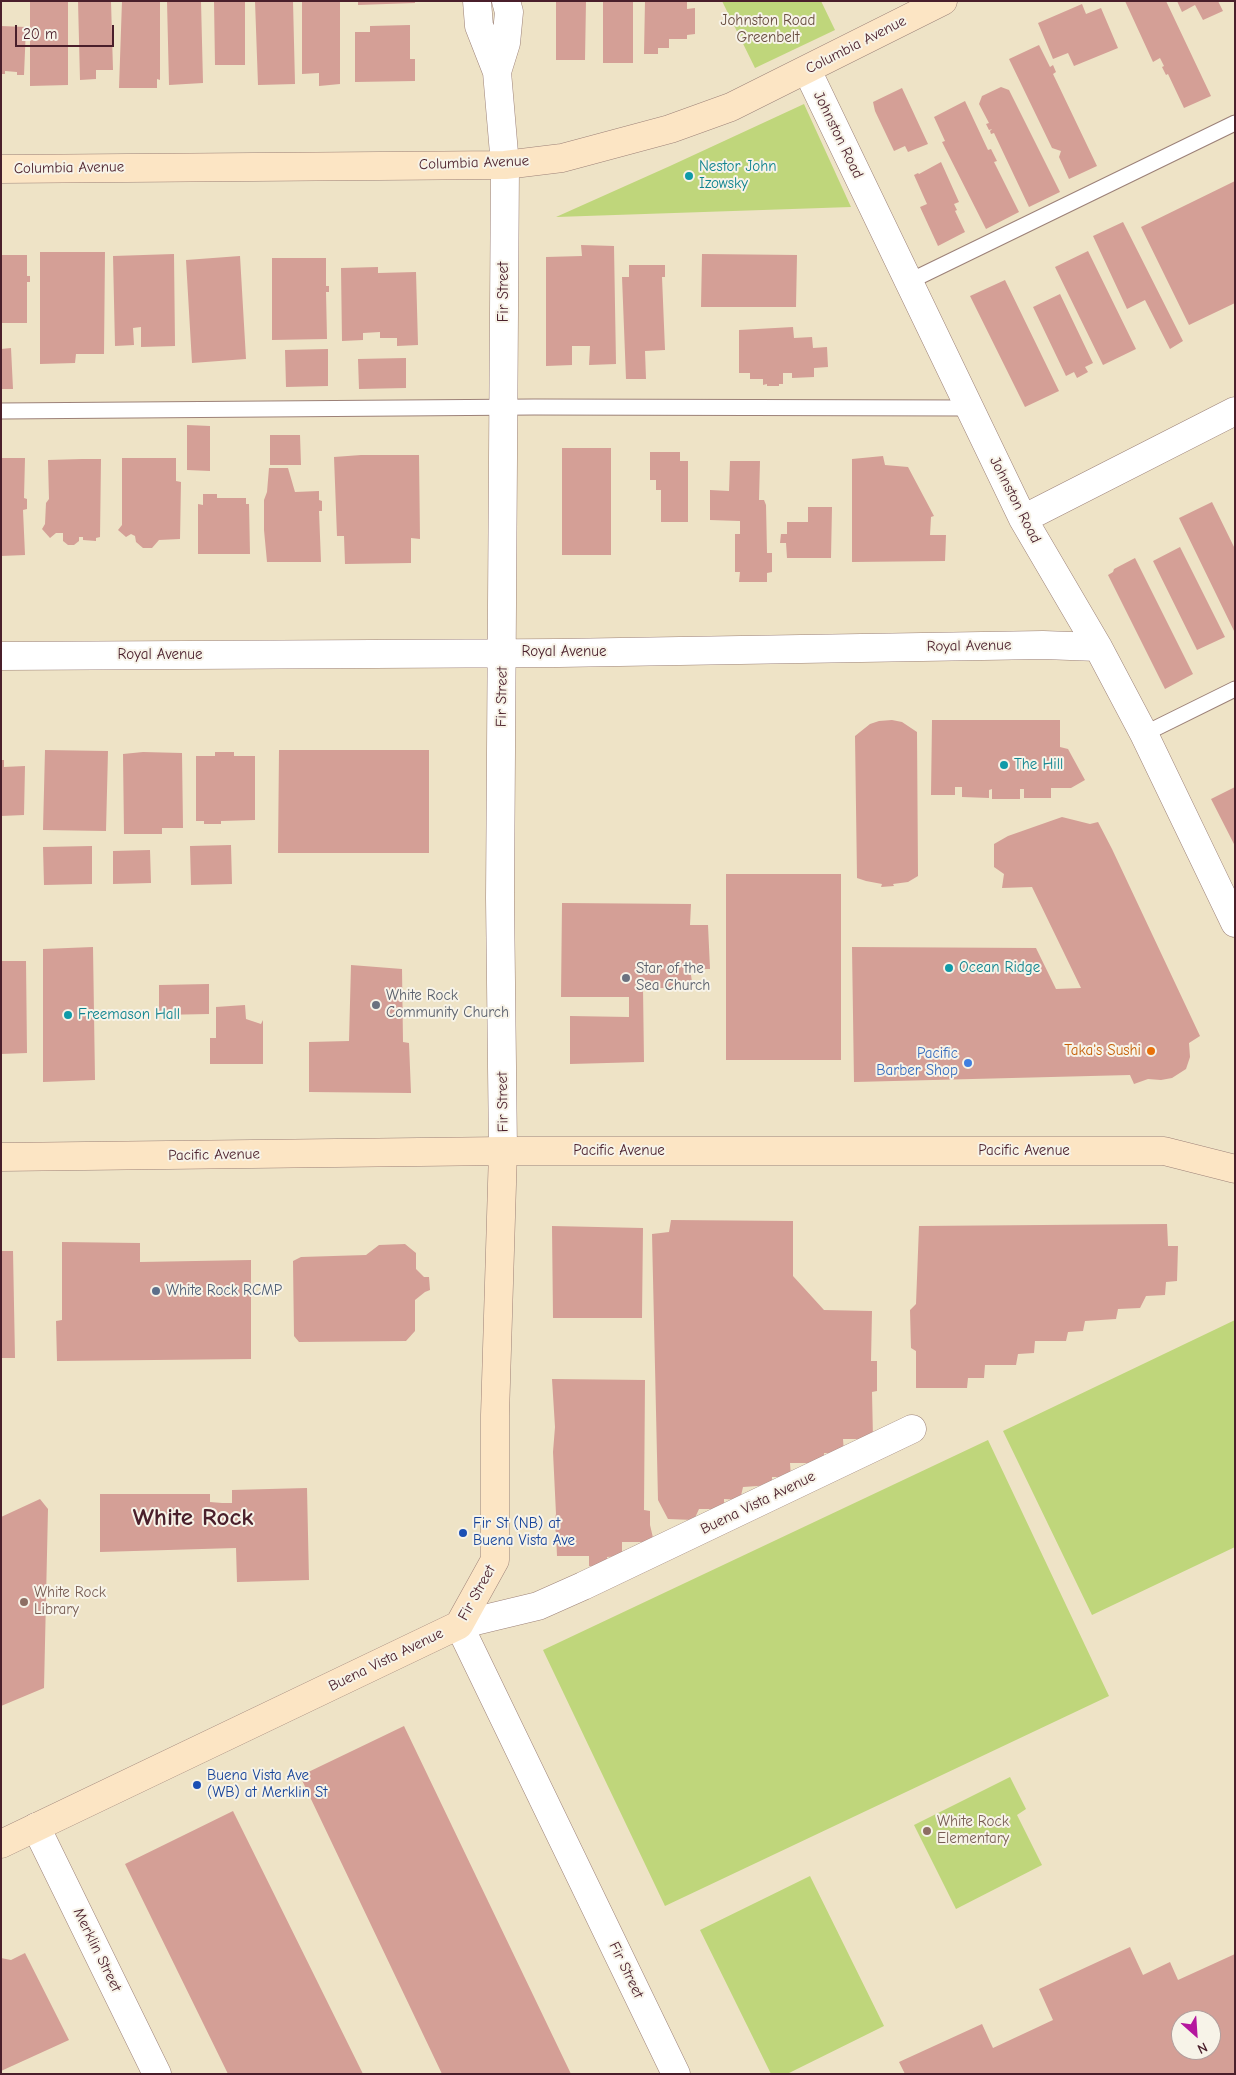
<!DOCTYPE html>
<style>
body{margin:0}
#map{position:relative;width:1236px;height:2075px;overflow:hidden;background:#eee3c6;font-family:"Comic Neue",sans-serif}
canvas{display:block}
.frame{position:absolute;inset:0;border:2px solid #4a1f2b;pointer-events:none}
.north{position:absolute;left:1171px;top:2010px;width:50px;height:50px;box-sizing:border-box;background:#f7f3e8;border:1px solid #b29e9c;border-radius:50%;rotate:154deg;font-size:14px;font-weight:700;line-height:20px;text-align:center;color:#4a1f2b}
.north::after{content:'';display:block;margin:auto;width:18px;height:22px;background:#b5179e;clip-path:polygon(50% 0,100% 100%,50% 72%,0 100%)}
.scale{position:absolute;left:15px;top:25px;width:99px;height:22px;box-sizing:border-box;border:2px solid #4a1f2b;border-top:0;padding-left:6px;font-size:15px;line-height:18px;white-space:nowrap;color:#4a1f2b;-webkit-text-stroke:4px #f7f3e8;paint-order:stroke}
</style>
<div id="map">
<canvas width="1236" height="2075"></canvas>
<div class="frame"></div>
<div class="north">N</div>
<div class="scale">20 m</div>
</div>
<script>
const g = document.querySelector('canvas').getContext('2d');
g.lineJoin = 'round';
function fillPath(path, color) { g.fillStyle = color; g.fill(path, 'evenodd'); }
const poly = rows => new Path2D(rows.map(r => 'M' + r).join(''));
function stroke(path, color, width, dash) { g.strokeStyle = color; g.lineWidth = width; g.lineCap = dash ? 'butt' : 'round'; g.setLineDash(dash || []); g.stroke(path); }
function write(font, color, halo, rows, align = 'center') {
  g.font = font + ' "Comic Neue",sans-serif'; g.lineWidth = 4; g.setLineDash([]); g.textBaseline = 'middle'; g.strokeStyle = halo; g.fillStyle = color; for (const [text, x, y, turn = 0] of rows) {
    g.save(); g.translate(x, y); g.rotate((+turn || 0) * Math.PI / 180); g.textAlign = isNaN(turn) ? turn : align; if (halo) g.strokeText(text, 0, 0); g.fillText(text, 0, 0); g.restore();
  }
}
const green = poly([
 [722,1,821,1,835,30,755,68],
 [804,104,851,207,556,217,670,166],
 [1235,1320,1235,1547,1092,1615,1003,1431],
 [988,1440,1109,1696,665,1906,543,1650],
 [1010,1777,1026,1809,1017,1815,1042,1865,956,1909,914,1825],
 [810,1876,884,2026,787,2074,771,2074,700,1930]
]);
const building = poly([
 [30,1,68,1,68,85,30,86],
 [78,1,111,1,113,70,96,70,96,79,80,80],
 [122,1,160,1,160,80,157,79,157,88,119,88],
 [167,1,201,1,203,83,169,85],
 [214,1,245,1,245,65,215,65],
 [255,1,293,1,295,84,258,85],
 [302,1,340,1,340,84,319,86,319,73,302,74],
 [358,1,415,1,415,3,358,5],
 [556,1,586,1,585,60,556,60],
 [603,1,633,1,633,63,603,63],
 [645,1,687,1,687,9,695,8,695,34,687,35,687,39,669,39,669,48,658,48,658,54,644,54],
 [1125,1,1166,1,1211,96,1184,108,1168,74,1166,75,1162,67,1164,66,1160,58,1153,62],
 [1177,1,1218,1,1223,11,1203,20,1195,5,1182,12],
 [1082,4,1086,14,1101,8,1118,48,1074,66,1068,53,1053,59,1038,23],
 [410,25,410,59,415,59,415,81,355,82,355,32,370,32,370,26],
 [1,26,26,27,24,75,17,75,17,72,5,71,5,74,1,74],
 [1039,45,1050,67,1053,65,1056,72,1053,74,1097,166,1069,179,1059,157,1061,151,1052,148,1009,59],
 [1001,87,1009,90,1060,192,1029,207,994,133,991,134,990,131,992,129,989,130,986,124,989,123,979,104,982,96],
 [902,88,928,144,908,152,905,146,894,151,875,111,873,102],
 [965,101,988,150,991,149,997,161,994,162,1019,212,986,229,942,142,945,141,934,117],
 [941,162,959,202,954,204,957,210,955,211,965,232,938,246,920,207,927,204,914,175,918,173,919,174],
 [1235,181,1235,303,1189,325,1141,227],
 [1123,222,1183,341,1170,349,1145,300,1127,309,1093,236],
 [581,245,614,246,616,364,589,365,590,346,572,346,572,365,546,366,546,257,582,256],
 [1088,251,1136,349,1103,365,1055,267],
 [40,252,105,252,104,354,76,354,75,363,40,364],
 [174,254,175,346,141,347,141,327,133,328,134,345,115,346,113,256],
 [702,254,797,255,796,307,701,307],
 [1,255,27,255,27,276,30,276,30,282,27,282,27,323,1,323],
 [240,256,246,359,192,363,186,260],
 [272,258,326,258,326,286,329,286,329,292,326,292,327,339,272,340],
 [629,265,665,265,665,277,662,277,665,350,645,351,646,379,626,379,622,277,629,277],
 [378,267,378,273,416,272,418,345,397,346,397,338,380,338,380,332,363,333,363,340,342,341,341,268],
 [1005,280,1059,391,1025,407,970,296],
 [1060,294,1093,363,1085,367,1088,372,1077,378,1074,372,1066,376,1033,307],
 [793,327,794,338,812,337,813,348,827,347,828,367,814,368,814,377,792,378,792,373,783,373,783,384,779,384,779,386,767,386,767,384,763,385,763,379,750,379,750,373,739,373,739,330],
 [11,348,13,389,1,389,1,349],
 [328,349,328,386,286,387,285,350],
 [406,358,406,388,359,389,358,359],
 [187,425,210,426,210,471,187,470],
 [270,435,300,435,301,465,270,465],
 [562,448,611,448,611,555,562,555],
 [650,452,680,452,680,461,688,461,688,522,661,522,661,490,656,490,656,480,650,480],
 [361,455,419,455,420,539,411,538,411,563,345,564,344,536,337,536,334,457],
 [883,456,885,465,908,467,934,516,931,517,930,535,946,535,945,561,852,562,852,459],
 [1,458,25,458,24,498,27,499,27,509,23,510,25,555,1,556],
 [122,458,176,458,176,481,181,482,180,539,159,540,152,548,143,548,136,542,135,536,131,534,126,537,118,530,122,525],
 [82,459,101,459,100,537,96,538,96,541,83,540,83,537,79,537,79,541,74,545,68,545,63,541,63,533,56,533,50,538,42,529,45,524,46,503,49,499,48,460],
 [730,461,760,461,759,500,764,500,766,505,767,553,772,553,772,572,767,573,767,582,739,582,740,572,735,572,735,534,740,534,740,521,710,520,710,490,729,491],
 [269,468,288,468,295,492,319,491,319,500,322,501,322,511,319,511,321,562,267,562,264,530,264,500,267,492],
 [203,494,217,494,217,498,246,498,246,504,249,504,250,554,198,554,198,504,203,505],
 [1212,502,1235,549,1235,633,1179,518],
 [808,507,832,507,831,558,787,558,786,543,780,543,781,534,787,534,787,522,808,522],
 [1180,547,1225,637,1197,650,1153,561],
 [1135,558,1193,674,1165,689,1108,575,1113,572,1114,569],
 [892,720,902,722,917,732,918,876,908,882,893,884,894,886,881,887,882,884,866,881,857,878,855,736,870,724,879,721],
 [932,720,1060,720,1060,747,1068,749,1085,780,1071,788,1051,788,1051,798,1024,798,1024,789,1020,789,1020,799,992,799,992,789,989,790,989,798,962,797,962,787,955,787,955,795,931,795],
 [45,750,108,751,106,831,43,830],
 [279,750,429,750,429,853,278,853],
 [143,752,182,753,183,828,162,828,162,834,124,834,123,754],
 [215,752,234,752,234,756,255,756,255,820,221,821,221,824,204,824,204,821,196,821,196,756,215,756],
 [1,760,4,760,4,767,25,766,24,815,1,816],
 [1235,787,1235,846,1211,799],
 [1062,817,1090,824,1098,822,1112,849,1200,1036,1189,1043,1190,1057,1186,1069,1172,1078,1161,1080,1148,1079,1134,1084,1130,1075,854,1082,852,947,1036,948,1056,989,1081,988,1032,887,1002,888,1004,874,994,867,994,844,1008,836],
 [231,845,232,884,191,885,190,846],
 [92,846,92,884,44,885,43,847],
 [150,850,151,883,113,884,113,851],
 [726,874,841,874,841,1060,726,1060],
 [562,903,691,904,690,925,708,925,710,969,690,969,693,988,643,988,644,1062,570,1064,570,1016,629,1017,629,997,561,997],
 [93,947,95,1080,43,1082,43,949],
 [1,961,26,961,27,1053,1,1054],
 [351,965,402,969,403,1042,409,1043,411,1093,309,1092,309,1042,349,1041],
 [209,984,209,1014,159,1015,159,985],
 [245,1005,246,1019,261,1024,263,1020,263,1064,210,1064,210,1038,216,1038,216,1007],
 [671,1220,793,1221,793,1276,824,1310,872,1311,871,1361,877,1361,877,1391,872,1392,873,1439,843,1439,844,1453,824,1453,824,1463,790,1463,791,1477,772,1477,772,1485,743,1487,740,1500,724,1499,724,1509,699,1509,694,1520,668,1519,658,1500,652,1234,669,1232],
 [1167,1224,1168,1246,1178,1246,1177,1281,1166,1282,1165,1295,1146,1296,1140,1308,1118,1309,1116,1319,1085,1321,1083,1331,1068,1332,1066,1341,1035,1341,1034,1353,1018,1354,1016,1365,985,1365,984,1378,968,1378,967,1388,916,1388,916,1351,911,1348,910,1310,916,1304,919,1226],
 [552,1226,643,1228,642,1318,553,1318],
 [62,1242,140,1243,140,1262,251,1260,251,1359,57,1361,56,1321,62,1320],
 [405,1244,416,1253,416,1269,424,1277,429,1277,430,1290,425,1292,415,1300,415,1331,406,1341,299,1342,294,1336,293,1261,301,1257,366,1255,379,1245],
 [1,1251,13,1251,15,1358,1,1358],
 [552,1379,645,1380,644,1510,650,1511,650,1525,654,1542,622,1542,622,1556,607,1557,607,1567,589,1566,589,1556,557,1556,556,1533,554,1524,556,1514,553,1452,555,1427],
 [307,1488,309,1580,237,1582,236,1548,100,1552,100,1494,210,1494,210,1502,222,1503,232,1503,232,1490],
 [40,1499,48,1509,44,1688,1,1706,1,1517],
 [404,1726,571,2074,442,2074,300,1776],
 [233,1811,363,2074,228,2074,125,1864],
 [1130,1947,1143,1975,1170,1962,1178,1980,1235,1954,1235,2074,905,2074,899,2062,982,2024,993,2048,1053,2020,1039,1989],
 [1181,2020,1211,2020,1211,2050,1181,2050],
 [25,1953,69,2040,1,2071,1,1958,11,1960]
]);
const lane = poly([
 [908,282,1235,123],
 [1,411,534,407,969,408],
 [1144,734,1235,689]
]);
const street = poly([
 [477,1,479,26,497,72,505,165,500,898,503,1151],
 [807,70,1023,519,1098,647,1144,734,1235,923],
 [497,72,506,43,509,12,506,1],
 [1023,519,1235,411],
 [1,656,559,653,1043,645,1098,647],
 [36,1827,157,2074],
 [676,2074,459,1625,538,1606,583,1586,912,1429]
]);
const secondary = poly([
 [1,169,505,165,562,158,670,129,731,107,943,1],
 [1,1157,503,1151,1164,1151,1235,1169],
 [1,1844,459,1625,495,1560,495,1415,503,1151]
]);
const markers = [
 [689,176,5,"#0f9aa8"],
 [1004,765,5,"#0f9aa8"],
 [949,968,5,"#0f9aa8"],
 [626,978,5,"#6b7280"],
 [376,1005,5,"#6b7280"],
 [68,1015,5,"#0f9aa8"],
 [1151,1051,5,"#e8710a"],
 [968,1063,5,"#3f7fe0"],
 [156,1291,5,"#5c6f8a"],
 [463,1533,5,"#1a4fb4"],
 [24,1602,5,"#8d6e63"],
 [197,1785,5,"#1a4fb4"],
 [927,1831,5,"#8d6e63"]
];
const parkNames = [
 ["Johnston Road",768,21],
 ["Greenbelt",768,38]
];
const streetNames = [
 ["Columbia Avenue",856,45,-27],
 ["Johnston Road",838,135,64],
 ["Columbia Avenue",474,163,-2],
 ["Columbia Avenue",69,168,-1],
 ["Fir Street",504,292,-90],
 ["Johnston Road",1015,500,63],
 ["Royal Avenue",969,646,-1],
 ["Royal Avenue",564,652],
 ["Royal Avenue",160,655],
 ["Fir Street",502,697,-89],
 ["Fir Street",503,1102,-91],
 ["Pacific Avenue",619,1151],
 ["Pacific Avenue",1024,1151],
 ["Pacific Avenue",214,1155,-1],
 ["Buena Vista Avenue",758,1503,-26],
 ["Fir Street",477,1593,-61],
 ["Buena Vista Avenue",386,1660,-26],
 ["Merklin Street",97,1950,64],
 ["Fir Street",626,1970,64]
];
const cultureNames = [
 ["Nestor John",699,167],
 ["Izowsky",699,184],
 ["The Hill",1014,765],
 ["Ocean Ridge",959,968],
 ["Freemason Hall",78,1015]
];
const worshipNames = [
 ["Star of the",636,969],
 ["Sea Church",636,986],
 ["White Rock",386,996],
 ["Community Church",386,1013]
];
const foodNames = [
 ["Taka's Sushi",1141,1051]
];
const shopNames = [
 ["Pacific",958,1054],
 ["Barber Shop",958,1071]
];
const serviceNames = [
 ["White Rock RCMP",166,1291]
];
const transitNames = [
 ["Fir St (NB) at",473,1524],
 ["Buena Vista Ave",473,1541],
 ["Buena Vista Ave",207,1776],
 ["(WB) at Merklin St",207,1793]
];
const educationNames = [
 ["White Rock",34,1593],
 ["Library",34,1610],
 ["White Rock",937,1822],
 ["Elementary",937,1839]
];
const townNames = [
 ["White Rock",193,1518]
];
fillPath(green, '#bfd67b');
fillPath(building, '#d49f96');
stroke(lane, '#9c8178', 17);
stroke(street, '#9c8178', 29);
stroke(secondary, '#9c8178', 29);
stroke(lane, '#fff', 15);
stroke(street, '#fff', 28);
stroke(secondary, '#fce5c4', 28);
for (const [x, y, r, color] of markers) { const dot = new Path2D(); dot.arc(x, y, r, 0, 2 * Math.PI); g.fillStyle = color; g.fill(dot); stroke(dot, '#f7f3e8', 2); }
write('15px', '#674d3f', '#f7f3e8', parkNames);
write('15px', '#4a1f2b', '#f7f3e8', streetNames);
write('15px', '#0d838f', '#f7f3e8', cultureNames, 'left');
write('15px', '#5b616d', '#f7f3e8', worshipNames, 'left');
write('15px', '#c56008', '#f7f3e8', foodNames, 'right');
write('15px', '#366cbe', '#f7f3e8', shopNames, 'right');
write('15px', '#4e5e75', '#f7f3e8', serviceNames, 'left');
write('15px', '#164399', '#f7f3e8', transitNames, 'left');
write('15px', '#785e54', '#f7f3e8', educationNames, 'left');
write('bold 25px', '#4a1f2b', '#f7f3e8', townNames);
</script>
